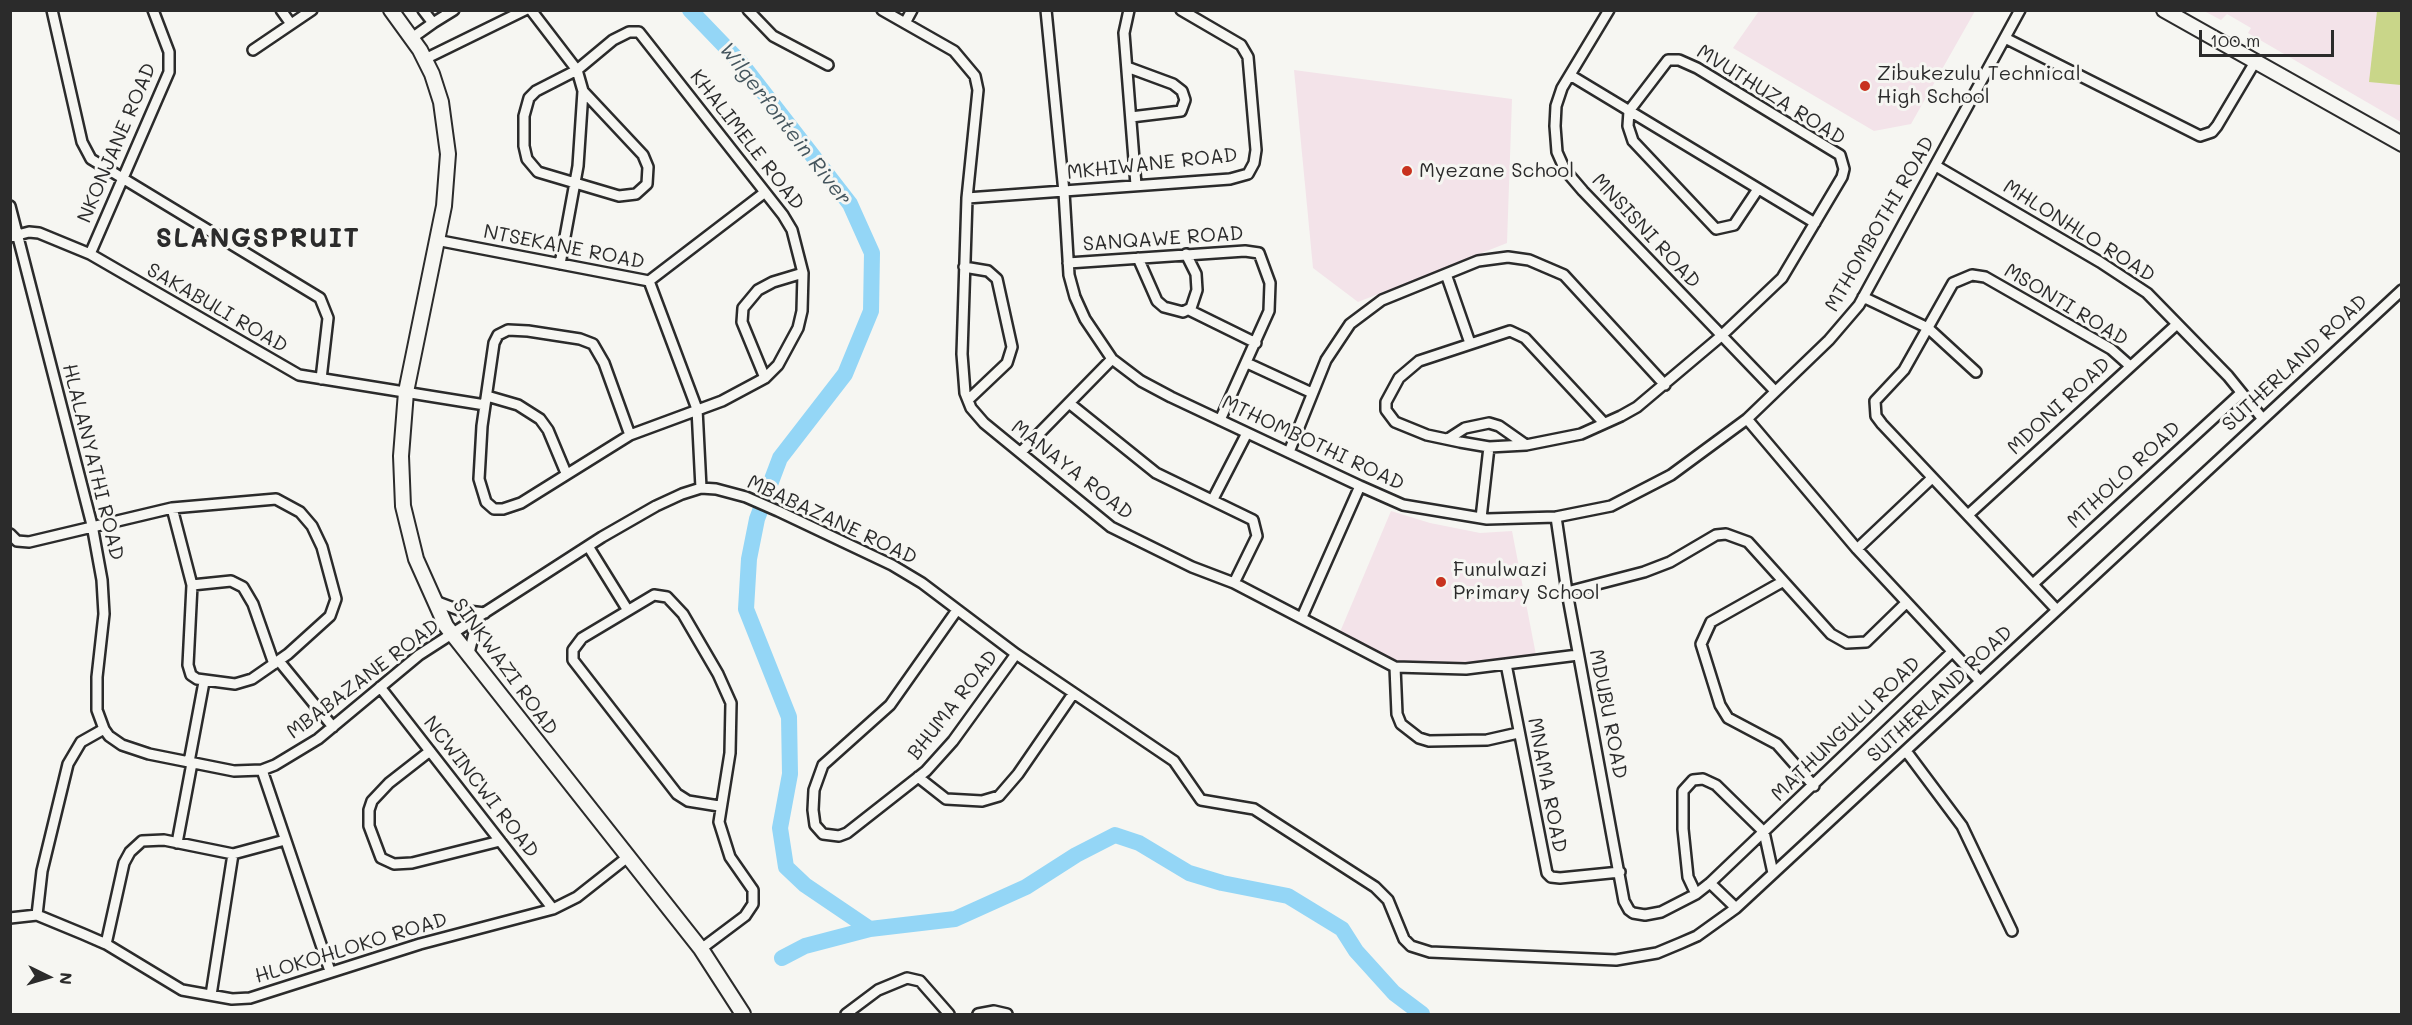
<!DOCTYPE html>
<style>
body{margin:0}
#map{position:relative;width:2412px;height:1025px;overflow:hidden;background:#f6f6f2;font-family:Mali,sans-serif}
canvas{display:block}
.frame{position:absolute;inset:0;border:12px solid #2b2b2b;pointer-events:none}
.north{position:absolute;left:18px;top:947px;width:60px;height:60px;-webkit-text-stroke:4px #f6f6f2;paint-order:stroke;rotate:95deg;font-size:16px;font-weight:700;line-height:24px;text-align:center;color:#2b2b2b}
.north::after{content:'';display:block;margin:auto;width:21px;height:27px;background:#2b2b2b;clip-path:polygon(50% 0,100% 100%,50% 72%,0 100%)}
.scale{position:absolute;left:2199px;top:30px;width:135px;height:27px;box-sizing:border-box;border:3px solid #2b2b2b;border-top:0;padding-left:8px;font-size:18px;line-height:21px;white-space:nowrap;color:#2b2b2b;-webkit-text-stroke:4px #f6f6f2;paint-order:stroke}
</style>
<div id="map">
<canvas width="2412" height="1025"></canvas>
<div class="frame"></div>
<div class="north">N</div>
<div class="scale">100 m</div>
</div>
<script>
const g = document.querySelector('canvas').getContext('2d');
g.lineJoin = 'round';
function fillPath(path, color) { g.fillStyle = color; g.fill(path, 'evenodd'); }
const poly = rows => new Path2D(rows.map(r => 'M' + r).join(''));
function stroke(path, color, width, dash) { g.strokeStyle = color; g.lineWidth = width; g.lineCap = dash ? 'butt' : 'round'; g.setLineDash(dash || []); g.stroke(path); }
function write(font, color, halo, rows, align = 'center') {
  g.font = font + ' Mali,sans-serif'; g.lineWidth = 6; g.setLineDash([]); g.textBaseline = 'middle'; g.strokeStyle = halo; g.fillStyle = color; for (const [text, x, y, turn = 0] of rows) {
    g.save(); g.translate(x, y); g.rotate((+turn || 0) * Math.PI / 180); g.textAlign = isNaN(turn) ? turn : align; if (halo) g.strokeText(text, 0, 0); g.fillText(text, 0, 0); g.restore();
  }
}
const built = poly([
 [1759,11,1759,10,1975,11,1911,124,1874,131,1733,48],
 [2204,11,2401,11,2401,122,2248,33,2251,28,2227,14,2221,20],
 [1294,70,1512,99,1507,243,1358,302,1313,268],
 [1391,511,1430,523,1480,533,1512,531,1536,655,1459,663,1404,664,1340,632]
]);
const green = poly([
 [2377,11,2401,11,2401,85,2369,82]
]);
const river = poly([
 [690,10,740,62,850,204,872,253,871,311,845,374,780,458,757,519,749,559,746,609,789,717,790,774,780,828,786,867,805,885,870,929,955,919,1026,887,1076,855,1115,835,1139,843,1189,873,1222,883,1288,896,1342,929,1356,951,1394,993,1422,1014],
 [782,958,805,946,870,929]
]);
const street = poly([
 [52,10,82,142,91,159,320,298,328,318,321,379],
 [281,10,291,24],
 [531,10,577,70,583,91,578,166,560,264],
 [748,10,773,36,828,65],
 [882,10,954,51,975,76,978,90,967,198,962,354,965,393,971,408,984,423,1111,527,1192,567,1234,583,1395,667,1466,669,1578,655],
 [1046,10,1064,192,1069,275,1075,297,1085,319,1112,359,1141,381,1171,397,1360,486,1403,505,1487,519,1556,517,1611,506,1671,475,1747,419,1829,340,1859,305,2020,10],
 [1129,10,1124,33,1136,185],
 [1609,10,1562,88,1556,106,1555,126,1557,152,1565,170,1583,191,1775,391],
 [433,23,454,10],
 [905,23,912,10],
 [412,38,433,23,423,10],
 [2005,38,2200,136,2212,132,2217,126,2255,62],
 [253,50,312,10],
 [425,59,525,10],
 [1127,67,1173,84,1182,91,1185,100,1181,111,1131,117],
 [1570,75,1815,223],
 [583,91,643,155,648,167,647,184,636,194,619,196,538,172,527,159,524,146,524,116,529,98,536,91,577,70,613,40,629,32,639,32,783,215,792,230,803,273,802,311,798,328,778,365,765,378,722,401,630,435,521,503,503,509,494,509,486,502,479,479,482,426,494,343,498,335,508,330,528,331,580,339,593,344,604,363,630,435],
 [1936,166,2100,262,2147,293,2228,376,2262,418],
 [967,198,1230,179,1248,174,1254,163,1256,150,1248,57,1241,45,1181,10],
 [10,206,92,525,102,580,104,614,97,677,97,710,104,729,109,736,122,745,149,754,234,771,262,770,275,765,318,739,419,655,602,537,656,506,682,494,701,488,716,489,746,497,778,511,892,565,922,583,1016,654,1174,761,1201,800,1254,809,1375,887,1388,900,1404,939,1411,946,1430,952,1616,960,1657,953,1681,943,1697,936,1736,908,2402,290],
 [10,237,29,232,39,233,90,254,299,375,485,405],
 [436,240,649,281],
 [90,254,169,72,169,52,153,10],
 [1138,258,1157,301,1164,307,1183,312,1191,308,1197,290,1196,274,1186,254],
 [1068,263,1245,251,1259,253,1270,283,1269,311,1220,420],
 [964,267,988,271,997,279,1012,347,1007,363,968,400],
 [1446,274,1470,343],
 [649,281,697,409,701,488],
 [649,281,764,193],
 [1863,297,1928,328,1976,372],
 [1189,310,1256,343],
 [1247,363,1312,393],
 [765,378,742,322,743,308,758,290,773,282,803,273],
 [487,396,518,405,540,419,548,430,566,473],
 [1069,403,1156,473,1253,520,1257,536,1234,583],
 [1747,419,1857,549,1979,680],
 [1604,423,1525,338,1510,331,1419,361,1399,378,1386,402,1386,410,1395,422,1427,435,1460,442,1489,447,1526,445,1581,434,1621,416,1637,407,1720,337,1782,278,1842,177,1844,169,1840,155,1697,68,1679,60,1668,60,1629,111,1628,126,1633,141,1716,229,1734,225,1758,189],
 [1448,439,1465,428,1489,423,1499,426,1526,445],
 [1021,452,1112,359],
 [1289,452,1326,360,1350,324,1382,300,1478,261,1508,257,1529,260,1564,275,1665,385],
 [1213,499,1247,433],
 [1968,515,2176,325],
 [1556,517,1567,592,1624,901,1629,910,1633,913,1645,915,1661,912,1696,894,1710,883,1952,652],
 [1481,518,1489,447],
 [10,534,17,541,29,542,172,508,276,499,300,512,312,526,322,547,336,599,330,616,288,654,252,679,235,684,197,679,191,675,188,665,192,585,172,508],
 [588,546,627,609],
 [1857,549,1932,478],
 [1782,582,1711,622,1701,644,1720,705,1728,718,1777,744,1814,786],
 [2033,584,2241,393],
 [192,585,231,581,243,587,253,604,274,664],
 [1567,592,1644,572,1670,562,1716,535,1726,534,1748,542,1831,634,1847,643,1866,642,1906,603],
 [435,601,459,610,485,613],
 [2056,609,1882,424,1876,416,1875,401,1904,370,1953,283,1972,275,1985,277,2111,349,2129,365],
 [957,610,890,705,823,765,814,790,813,810,815,825,823,834,839,836,847,833,926,771,953,741,1016,654],
 [1302,617,1360,486],
 [468,657,478,617],
 [279,661,333,727],
 [1506,664,1547,873,1551,877,1560,878,1620,872],
 [1395,667,1397,714,1401,724,1419,738,1429,741,1487,740,1518,733],
 [380,687,553,909],
 [430,751,389,783,372,801,369,810,369,826,381,858,394,864,412,863,500,841],
 [1906,751,1962,826,2012,931],
 [189,762,204,682],
 [262,770,330,971],
 [918,777,946,799,982,801,999,796,1018,774,1073,694],
 [177,843,192,763],
 [1710,883,1736,908],
 [1696,894,1688,877,1683,829,1683,791,1693,780,1703,779,1716,785,1764,832,1773,873],
 [37,915,42,871,68,764,81,742,104,729],
 [10,918,37,915,83,934,106,944,182,990,232,999,250,998,420,944,553,909,577,897,629,856],
 [106,944,124,863,130,852,142,841,164,840,233,854,285,840],
 [701,949,745,916,753,904,753,890,730,857,719,822,730,753,731,703,718,674,683,614,667,597,654,595,582,638,573,650,573,660,677,794,688,801,719,806],
 [211,995,233,854],
 [846,1014,878,990,907,978,920,981,949,1014],
 [978,1014,994,1011,1007,1014]
]);
const secondary = poly([
 [391,10,420,50,432,74,441,102,448,154,444,206,406,392,401,456,403,506,416,559,446,626,701,949,743,1014],
 [2164,10,2402,144]
]);
const markers = [
 [1865,86,6,"#c8321e"],
 [1407,171,6,"#c8321e"],
 [1441,582,6,"#c8321e"]
];
const poiNames = [
 ["Zibukezulu Technical",1877,74],
 ["High School",1877,97],
 ["Myezane School",1419,171],
 ["Funulwazi",1453,570],
 ["Primary School",1453,593]
];
const streetNames = [
 ["MVUTHUZA ROAD",1771,95,32],
 ["KHALIMELE ROAD",747,140,52],
 ["NKONJANE ROAD",117,143,-67],
 ["MKHIWANE ROAD",1152,164,-6],
 ["MTHOMBOTHI ROAD",1880,224,-60],
 ["MNSISNI ROAD",1646,231,47],
 ["MHLONHLO ROAD",2079,231,32],
 ["SANQAWE ROAD",1163,239,-4],
 ["NTSEKANE ROAD",564,247,11],
 ["MSONTI ROAD",2066,305,31],
 ["SAKABULI ROAD",217,308,30],
 ["SUTHERLAND ROAD",2295,363,-43],
 ["MDONI ROAD",2059,406,-43],
 ["MTHOMBOTHI ROAD",1313,443,25],
 ["HLALANYATHI ROAD",93,462,76],
 ["MANAYA ROAD",1072,470,38],
 ["MTHOLO ROAD",2124,475,-43],
 ["MBABAZANE ROAD",832,520,25],
 ["SINKWAZI ROAD",505,667,54],
 ["MBABAZANE ROAD",363,679,-37],
 ["SUTHERLAND ROAD",1940,694,-43],
 ["BHUMA ROAD",953,705,-52],
 ["MDUBU ROAD",1608,714,79],
 ["MATHUNGULU ROAD",1846,729,-44],
 ["MNAMA ROAD",1547,785,79],
 ["NCWINCWI ROAD",481,787,52],
 ["HLOKOHLOKO ROAD",351,948,-17]
];
const waterNames = [
 ["Wilgerfontein River",785,124,52]
];
const districtNames = [
 ["SLANGSPRUIT",258,239]
];
fillPath(built, '#f3e3e9');
fillPath(green, '#c9d689');
stroke(river, '#94d6f6', 16);
stroke(street, '#2b2b2b', 14);
stroke(secondary, '#2b2b2b', 18);
stroke(street, '#f6f6f2', 9);
stroke(secondary, '#f6f6f2', 14);
for (const [x, y, r, color] of markers) { const dot = new Path2D(); dot.arc(x, y, r, 0, 2 * Math.PI); g.fillStyle = color; g.fill(dot); stroke(dot, '#f6f6f2', 2); }
write('20px', '#2b2b2b', '#f6f6f2', poiNames, 'left');
write('20px', '#2b2b2b', '#f6f6f2', streetNames);
write('italic 21px', '#45565e', '#f6f6f2', waterNames);
g.letterSpacing = '1.5px';
write('bold 26px', '#2b2b2b', '#f6f6f2', districtNames);
g.letterSpacing = '0px';
</script>
